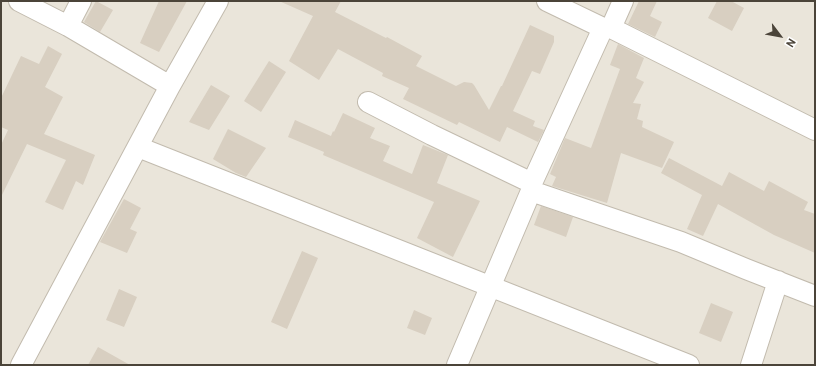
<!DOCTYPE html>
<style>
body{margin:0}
#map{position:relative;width:816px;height:366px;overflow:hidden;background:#f6f3ec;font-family:Overpass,sans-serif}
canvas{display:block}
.frame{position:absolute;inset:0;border:2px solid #4b4439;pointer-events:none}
.north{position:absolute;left:760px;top:16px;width:40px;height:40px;-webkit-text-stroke:3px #fff;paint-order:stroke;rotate:122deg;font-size:11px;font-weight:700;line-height:16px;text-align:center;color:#4b4439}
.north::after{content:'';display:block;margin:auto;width:14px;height:18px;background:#4b4439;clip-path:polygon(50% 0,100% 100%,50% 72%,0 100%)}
</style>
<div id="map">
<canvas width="816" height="366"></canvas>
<div class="frame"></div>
<div class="north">N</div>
</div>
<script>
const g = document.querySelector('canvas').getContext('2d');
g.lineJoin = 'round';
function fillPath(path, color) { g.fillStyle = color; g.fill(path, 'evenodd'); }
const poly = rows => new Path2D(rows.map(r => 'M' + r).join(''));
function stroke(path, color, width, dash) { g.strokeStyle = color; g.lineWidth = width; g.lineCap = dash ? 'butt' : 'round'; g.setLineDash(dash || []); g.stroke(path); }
const residential = poly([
 [1,1,815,1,815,365,1,365]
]);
const building = poly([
 [96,1,113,10,100,32,84,22],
 [159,1,187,1,159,52,140,43],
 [279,1,341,1,335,12,386,38,387,37,422,56,416,66,456,86,464,82,472,83,474,85,489,110,501,86,502,86,530,25,554,36,554,42,540,74,532,71,513,111,535,121,533,126,544,130,538,142,507,127,500,142,459,122,457,125,403,99,409,88,382,76,383,73,338,49,319,80,289,61,313,16],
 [639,1,657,1,650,16,662,22,655,37,628,24],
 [717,1,731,1,744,8,732,31,708,18],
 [618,44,644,58,636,78,644,82,633,103,641,104,637,119,643,121,642,127,674,142,662,168,621,153,607,203,552,186,556,177,550,174,565,138,591,148,620,69,610,65],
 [48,46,62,54,45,87,63,97,44,134,95,155,83,185,76,181,63,210,45,202,66,160,27,144,1,197,1,145,8,130,1,127,1,98,21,56,39,64],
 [269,61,286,72,261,112,244,101],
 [211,85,230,96,209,130,189,122],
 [343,113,375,128,370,138,390,146,383,161,412,174,423,145,448,155,437,183,480,201,453,257,417,238,434,202,323,155,324,152,288,137,295,120,331,136,333,131,334,132],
 [228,129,266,148,246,177,236,173,213,159],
 [669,158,722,186,729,172,764,191,769,181,808,202,804,210,815,214,815,253,774,235,718,204,703,236,687,229,702,195,661,173],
 [124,199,141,208,130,229,137,232,127,253,100,242],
 [541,206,573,217,566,237,534,225],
 [302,251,318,258,287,329,271,322],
 [119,289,137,297,124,327,106,320],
 [711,303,733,312,721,342,699,333],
 [414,310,432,318,425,335,407,328],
 [98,347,130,365,88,365]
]);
const street = poly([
 [19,1,68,26,170,86],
 [547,1,603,28,611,28,815,130],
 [68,26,81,1],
 [611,28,623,1],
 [368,102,432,135,532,183],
 [138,147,689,365],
 [531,191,681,242,746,269,815,296],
 [21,365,170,86,218,1],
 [457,365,531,191,532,183,603,28],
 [751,365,778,281]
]);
fillPath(residential, '#eae5da');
fillPath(building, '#d8cfc1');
stroke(street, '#c2bbae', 22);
stroke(street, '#fff', 20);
</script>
